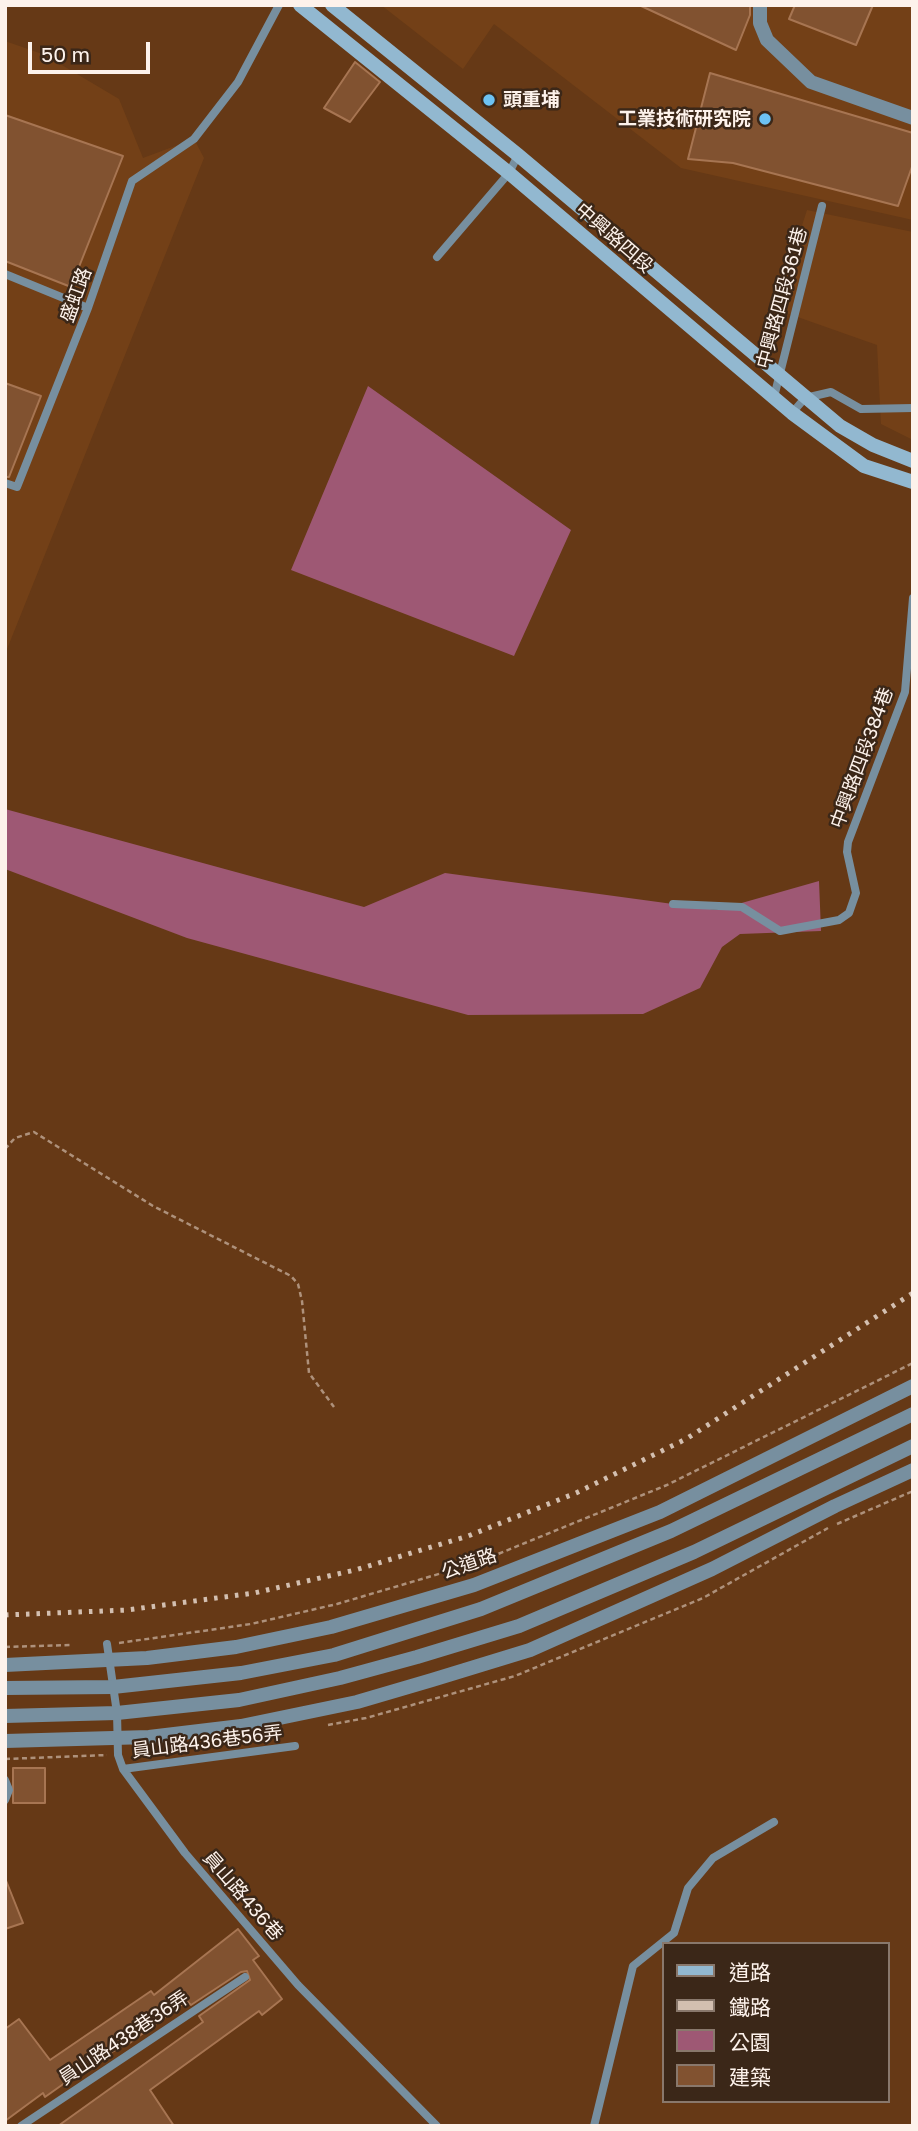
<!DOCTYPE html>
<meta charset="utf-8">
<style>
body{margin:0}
#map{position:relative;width:918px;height:2131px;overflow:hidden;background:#663916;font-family:"Golos Text","Noto Sans TC",sans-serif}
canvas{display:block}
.frame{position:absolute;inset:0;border:7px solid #fdf2eb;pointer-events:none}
.legend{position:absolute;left:662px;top:1942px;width:228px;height:161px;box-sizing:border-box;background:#3b2718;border:2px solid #89786c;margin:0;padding:9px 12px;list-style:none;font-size:21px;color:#fdf2eb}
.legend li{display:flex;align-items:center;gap:14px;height:35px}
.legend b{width:35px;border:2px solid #89786c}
.scale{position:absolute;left:28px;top:42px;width:122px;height:32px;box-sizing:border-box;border:4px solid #fdf2eb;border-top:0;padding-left:9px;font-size:21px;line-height:24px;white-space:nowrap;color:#fdf2eb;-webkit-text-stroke:5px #3b2718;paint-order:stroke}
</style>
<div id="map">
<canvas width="918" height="2131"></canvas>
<div class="frame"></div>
<ul class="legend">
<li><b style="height:9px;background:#92b8d0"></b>道路</li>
<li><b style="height:9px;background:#d3bfb0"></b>鐵路</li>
<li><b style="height:19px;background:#9e5874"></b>公園</li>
<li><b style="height:19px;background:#815230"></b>建築</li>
</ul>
<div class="scale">50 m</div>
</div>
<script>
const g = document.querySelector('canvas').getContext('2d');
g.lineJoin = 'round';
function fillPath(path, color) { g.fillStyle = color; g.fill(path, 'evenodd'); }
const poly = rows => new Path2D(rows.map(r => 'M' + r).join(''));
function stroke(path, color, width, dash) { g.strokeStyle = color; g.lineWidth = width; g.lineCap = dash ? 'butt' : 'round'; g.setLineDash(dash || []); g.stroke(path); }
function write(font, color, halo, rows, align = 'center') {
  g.font = font + ' "Golos Text","Noto Sans TC",sans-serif'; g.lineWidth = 5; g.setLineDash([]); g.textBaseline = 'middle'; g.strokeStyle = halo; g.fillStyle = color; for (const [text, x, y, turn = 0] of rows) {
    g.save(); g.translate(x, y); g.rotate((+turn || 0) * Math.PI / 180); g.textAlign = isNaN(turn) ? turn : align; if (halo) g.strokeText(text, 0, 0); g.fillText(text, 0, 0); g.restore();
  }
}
const built = poly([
 [381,5,913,5,913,220,681,168,494,24,463,69],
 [5,41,45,55,119,99,143,158,194,139,204,158,5,654],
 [807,210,913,232,913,440,881,424,877,345,775,309]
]);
const green = poly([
 [368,386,571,530,514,656,291,570],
 [5,809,364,907,445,873,717,910,819,881,821,931,740,934,722,947,700,988,643,1014,468,1015,187,938,5,869]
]);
const building = poly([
 [639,5,750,5,750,15,736,50,639,5],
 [795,5,873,5,856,45,789,19,795,5],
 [355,62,380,82,350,122,324,108,355,62],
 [710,73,913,133,913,164,898,206,733,163,688,159,710,73],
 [5,115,123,156,71,287,5,261,5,115],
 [5,383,41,396,9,477,5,477,5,383],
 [13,1768,45,1768,45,1803,13,1803,13,1768],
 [5,1878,23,1923,5,1929,5,1878],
 [238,1929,259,1956,253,1960,282,1999,262,2015,259,2011,150,2090,174,2126,58,2126,203,2022,199,2016,250,1980,247,1971,241,1972,191,2005,187,2001,131,2042,100,2058,45,2097,43,2093,5,2121,5,2029,19,2019,50,2060,151,1991,154,1995,238,1929]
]);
const path = poly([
 [5,1149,15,1138,34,1132,153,1206,291,1276,298,1284,302,1301,309,1373,334,1407],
 [837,1524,913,1491],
 [119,1643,251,1624,337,1604,476,1563,667,1485,913,1363],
 [5,1647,70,1645],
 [328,1725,366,1718,515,1676,703,1598,828,1528],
 [5,1759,107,1755]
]);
const service = poly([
 [437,257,509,173,518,155],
 [5,274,88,308],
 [774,397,822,206],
 [792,413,805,398,831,392,861,409,913,408],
 [5,483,17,487,88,308,132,181,194,139,238,82,279,5],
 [673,904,742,907,780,931,839,920,849,913,856,893,847,852,848,842,905,692,913,598],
 [107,1644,117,1713,118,1755,123,1769,185,1853,298,1985,437,2126],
 [123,1769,295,1746],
 [5,1780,9,1790,5,1800],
 [21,2126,245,1977],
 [594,2126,633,1966,674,1933,688,1888,713,1858,774,1822]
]);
const minor = poly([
 [760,5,760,23,767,40,811,82,913,118]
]);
const tertiary = poly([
 [5,1665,147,1658,236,1647,331,1627,474,1585,660,1512,913,1386],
 [5,1688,113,1687,241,1673,334,1655,481,1609,671,1531,913,1414],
 [5,1716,117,1713,239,1700,340,1678,417,1657,519,1626,694,1552,913,1446],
 [5,1741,149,1737,241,1726,357,1702,432,1680,530,1650,712,1569,835,1506,913,1470]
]);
const secondary = poly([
 [300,5,509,173,792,413,864,466,913,482],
 [332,5,518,155,840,426,873,445,913,461]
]);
const rail = poly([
 [5,1615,127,1610,254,1593,355,1570,468,1536,576,1493,686,1439,913,1293]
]);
const markers = [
 [489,100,7,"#6dc2f3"],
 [765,119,7,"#6dc2f3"]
];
const poiNames = [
 ["頭重埔",503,100],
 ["工業技術研究院",751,119,"right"]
];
const streetNames = [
 ["中興路四段",614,238,41],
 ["盛虹路",76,295,-70],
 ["中興路四段361巷",782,298,-75],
 ["中興路四段384巷",862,758,-70],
 ["公道路",469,1564,-19],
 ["員山路436巷56弄",207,1742,-7],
 ["員山路436巷",243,1896,49],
 ["員山路438巷36弄",124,2038,-34]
];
fillPath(built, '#734017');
fillPath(green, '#9e5874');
fillPath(building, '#815230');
stroke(building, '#a77552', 2);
stroke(path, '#ae917b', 2.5, [5, 3.5]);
stroke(service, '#778f9f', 8);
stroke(minor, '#778f9f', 14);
stroke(tertiary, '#778f9f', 14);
stroke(secondary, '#92b8d0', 14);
stroke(rail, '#d3bfb0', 5, [3.5, 7]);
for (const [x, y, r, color] of markers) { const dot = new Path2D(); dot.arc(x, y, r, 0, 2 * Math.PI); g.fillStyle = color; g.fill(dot); stroke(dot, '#3b2718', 2.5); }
write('bold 19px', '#fdf2eb', '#3b2718', poiNames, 'left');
write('19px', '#fdf2eb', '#3b2718', streetNames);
</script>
